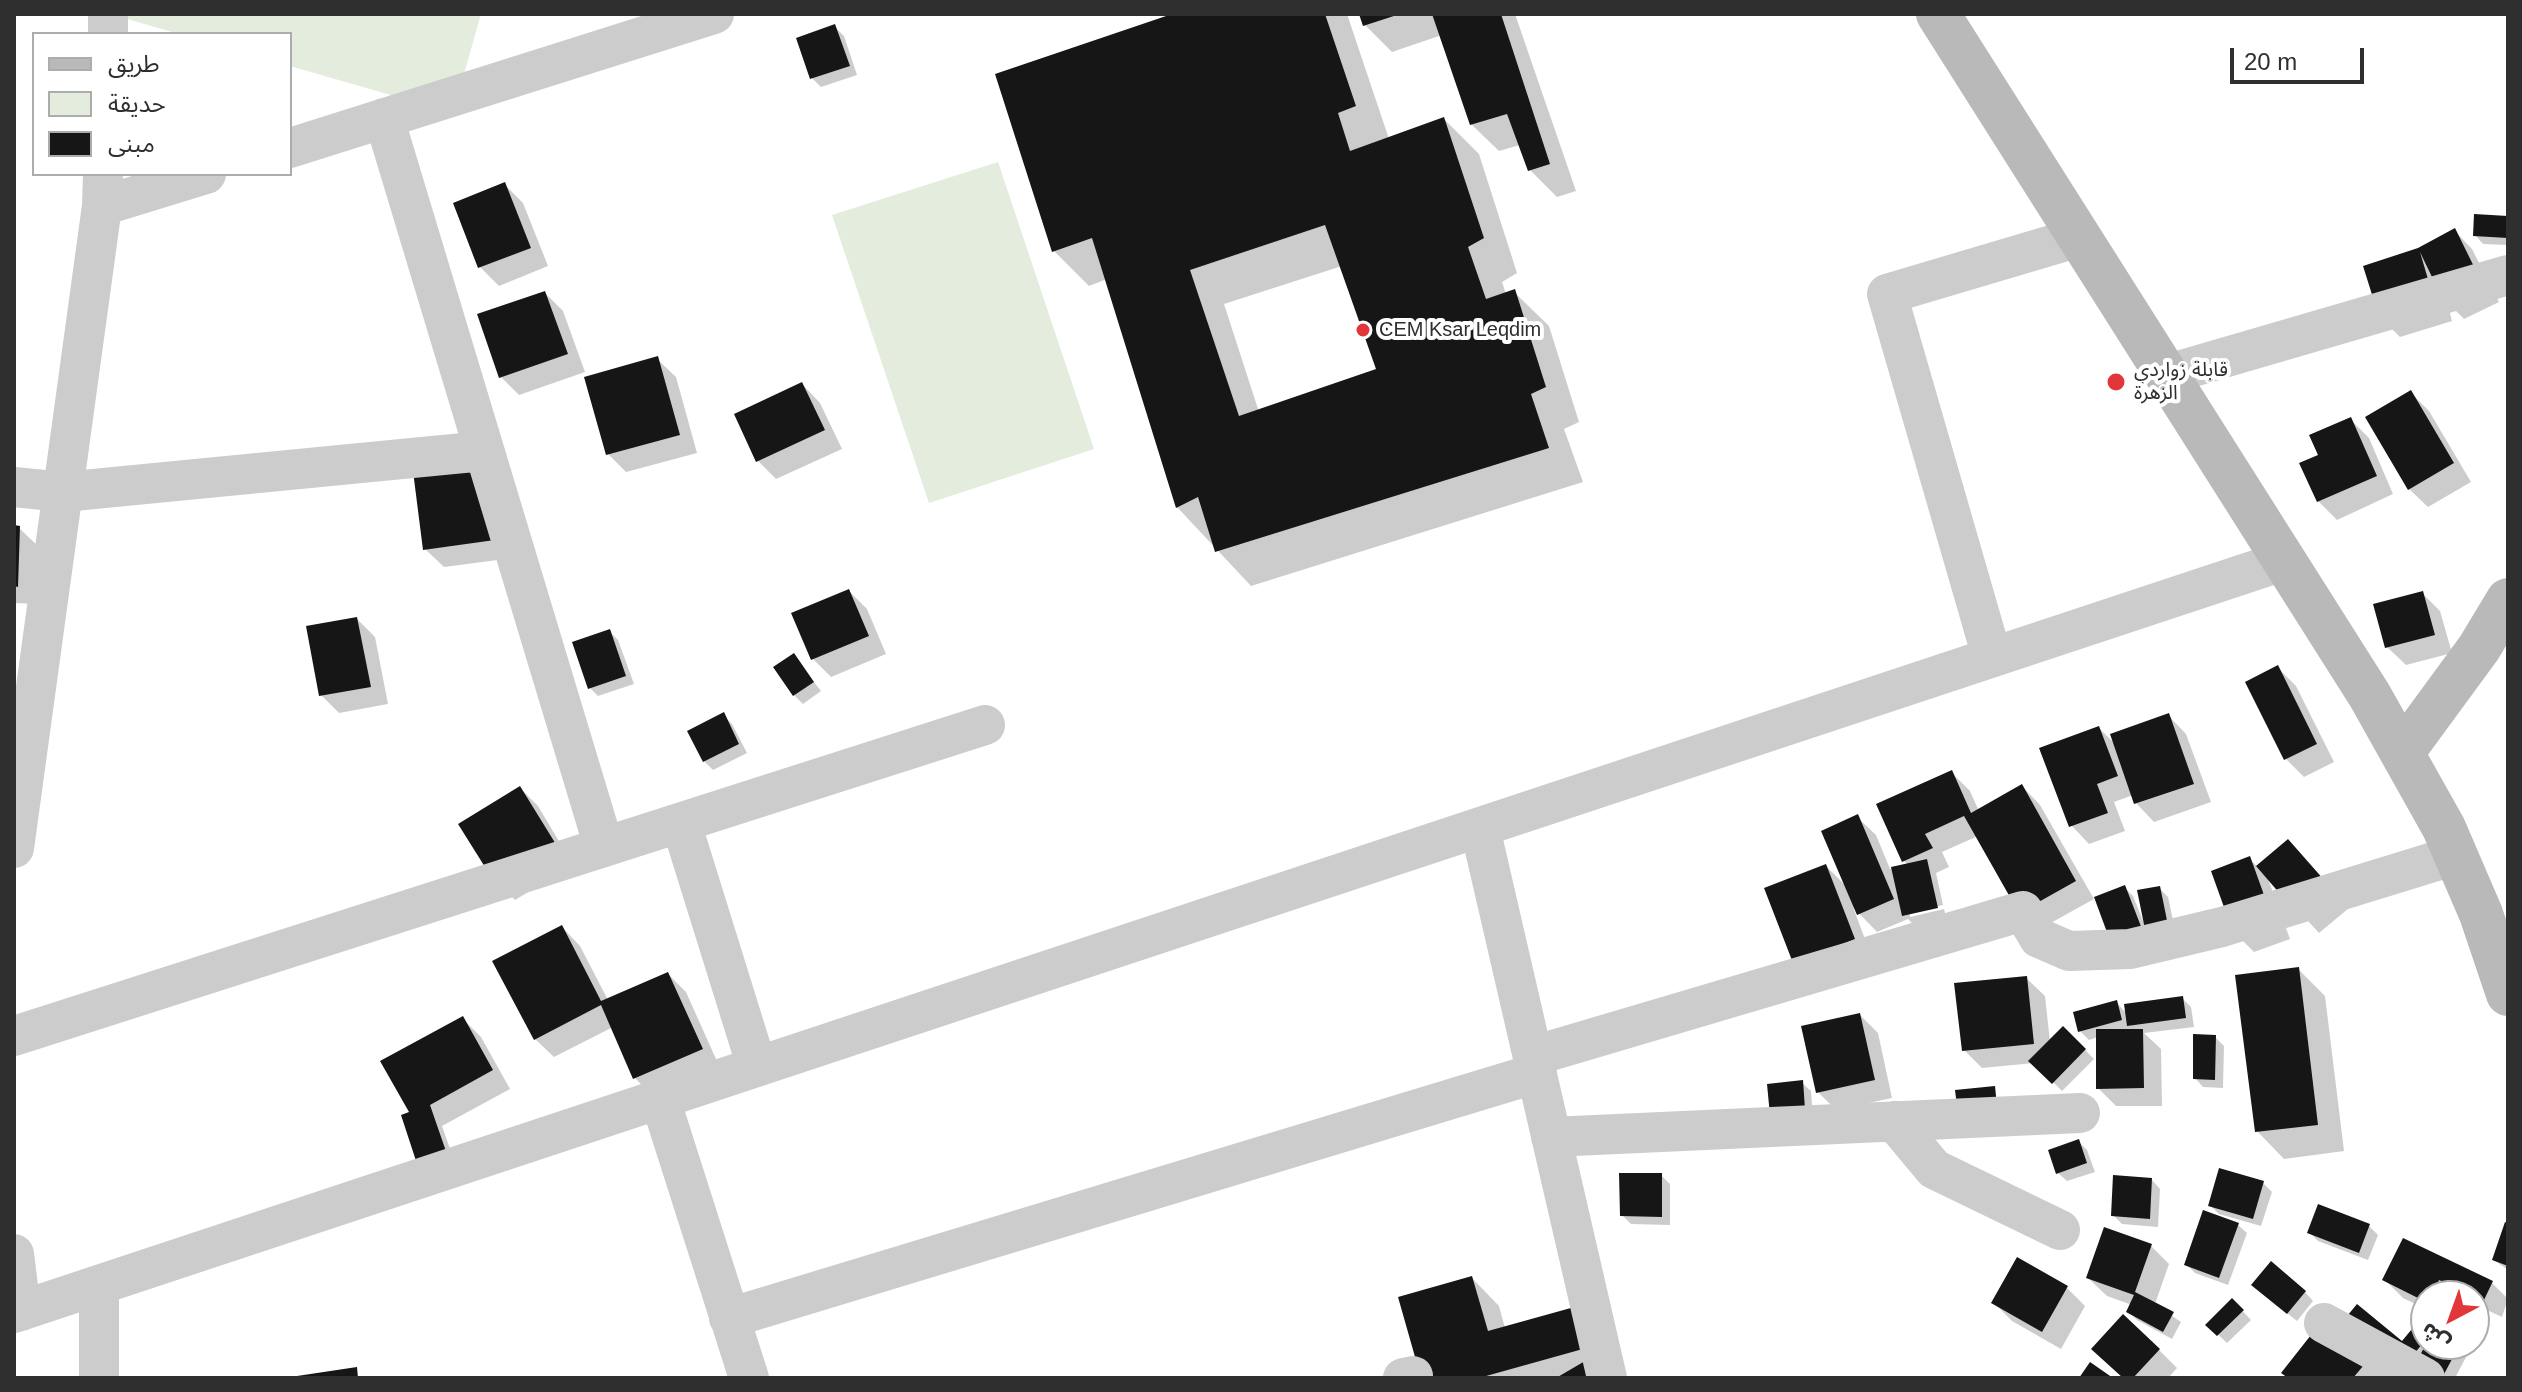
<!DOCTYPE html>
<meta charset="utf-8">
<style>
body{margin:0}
#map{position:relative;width:2522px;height:1392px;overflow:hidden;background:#fff;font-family:Arial,"Noto Sans Arabic",sans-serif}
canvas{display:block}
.frame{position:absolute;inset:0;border:16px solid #2f2f2f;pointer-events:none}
.legend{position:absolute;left:32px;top:32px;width:260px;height:144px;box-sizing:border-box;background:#fff;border:2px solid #acacac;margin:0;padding:10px 14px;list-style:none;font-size:24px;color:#2f2f2f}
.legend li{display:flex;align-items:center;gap:16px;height:40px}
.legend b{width:40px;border:2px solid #acacac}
.north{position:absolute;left:2410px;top:1280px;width:80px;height:80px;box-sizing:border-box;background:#fff;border:2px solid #acacac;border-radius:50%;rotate:221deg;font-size:22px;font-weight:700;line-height:32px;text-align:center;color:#2f2f2f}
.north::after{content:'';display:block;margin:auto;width:28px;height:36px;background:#e1373a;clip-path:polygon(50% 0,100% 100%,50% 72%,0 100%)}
.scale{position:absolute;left:2230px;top:48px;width:134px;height:36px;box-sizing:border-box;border:4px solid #2f2f2f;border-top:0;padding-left:10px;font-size:24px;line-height:28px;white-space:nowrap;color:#2f2f2f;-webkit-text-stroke:6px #fff;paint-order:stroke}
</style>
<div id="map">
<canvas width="2522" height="1392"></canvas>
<div class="frame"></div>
<ul class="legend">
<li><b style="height:10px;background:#b9b9b9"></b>طريق</li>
<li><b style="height:22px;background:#e4ecdd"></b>حديقة</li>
<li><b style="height:22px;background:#161616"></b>مبنى</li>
</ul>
<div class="north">ش</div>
<div class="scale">20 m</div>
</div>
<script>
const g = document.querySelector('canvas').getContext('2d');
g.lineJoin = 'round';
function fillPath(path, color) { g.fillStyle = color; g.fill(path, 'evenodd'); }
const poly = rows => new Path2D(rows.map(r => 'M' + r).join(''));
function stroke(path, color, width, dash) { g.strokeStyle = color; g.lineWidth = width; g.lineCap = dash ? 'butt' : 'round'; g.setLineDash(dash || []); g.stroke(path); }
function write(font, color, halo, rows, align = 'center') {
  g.font = font + ' Arial,"Noto Sans Arabic",sans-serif'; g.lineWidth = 8; g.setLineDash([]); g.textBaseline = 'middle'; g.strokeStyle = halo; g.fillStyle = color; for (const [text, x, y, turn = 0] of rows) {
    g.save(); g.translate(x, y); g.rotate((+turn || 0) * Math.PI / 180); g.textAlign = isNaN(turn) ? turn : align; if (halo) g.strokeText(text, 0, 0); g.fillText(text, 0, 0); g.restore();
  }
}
const green = poly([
 [110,14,481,14,453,113,290,66,290,34,179,34],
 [998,162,1094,449,929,503,832,215]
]);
const shadow = poly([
 [1178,14,1347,14,1389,139,1444,119,1479,154,1517,273,1502,282,1506,294,1514,292,1549,326,1579,422,1564,429,1583,482,1251,586,1177,507,1107,279,1089,286,1054,251],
 [1342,266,1379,370,1259,412,1224,304],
 [1361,14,1515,14,1576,191,1557,197,1530,170,1520,145,1499,151,1471,124,1442,35,1392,52,1365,25],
 [835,27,844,36,857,75,821,87,812,78],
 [505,185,523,203,548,266,499,286,480,267,455,204],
 [2508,218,2508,245,2483,244,2475,235],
 [2454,230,2472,249,2499,302,2464,319,2447,302,2452,321,2400,337,2382,319,2418,248],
 [545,293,563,311,585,372,519,395,501,377],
 [657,359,676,377,697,453,626,472,608,454],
 [802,384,820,403,842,449,776,479,758,461],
 [2411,393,2429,411,2471,482,2428,507,2409,489],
 [2350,419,2369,438,2393,494,2337,520,2318,501,2320,456],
 [415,472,513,558,444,567,425,549],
 [14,527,19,528,38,546,35,604,14,603],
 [849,591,867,609,886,654,831,677,812,658],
 [2422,593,2440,611,2452,653,2406,665,2387,647],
 [357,619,375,637,388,704,339,713,321,695],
 [609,631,618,640,634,684,598,696,589,687],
 [793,655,821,691,803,704,794,695],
 [2278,668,2296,686,2334,762,2304,777,2286,759,2248,683],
 [723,715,732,724,747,753,713,770,704,761],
 [2168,715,2186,734,2211,802,2154,822,2136,803,2133,795,2114,802,2125,831,2089,844,2071,825,2099,728,2116,745],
 [1951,772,1970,791,1979,811,2022,786,2040,805,2094,899,2038,930,1978,836,1942,852,1949,867,1936,873,1943,905,1910,912,1910,917,1944,909,1946,917,1913,924,1908,919,1877,932,1853,907,1872,958,1813,980,1826,866,1848,888,1857,817,1876,835,1890,869,1908,865,1904,861],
 [520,788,538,806,573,865,515,900,497,882],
 [2288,841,2349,908,2319,933,2267,876,2290,939,2254,952,2236,934,2249,859,2258,867],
 [2124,887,2133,896,2144,923,2159,888,2168,897,2180,953,2126,961],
 [562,927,580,946,608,1000,668,974,686,992,720,1068,653,1097,635,1078,613,1027,554,1057,535,1039],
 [2298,969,2325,996,2344,1151,2284,1159,2257,1131],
 [2026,978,2045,996,2050,1042,2063,1028,2094,1059,2062,1091,2034,1063,1982,1068,1964,1050],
 [2182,998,2191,1007,2194,1027,2144,1033,2161,1049,2162,1106,2116,1106,2098,1088,2098,1037,2089,1040,2080,1031,2116,1002,2127,1014],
 [1860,1015,1878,1033,1892,1098,1836,1110,1818,1092],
 [462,1018,481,1037,510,1089,442,1126,457,1169,412,1113],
 [2215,1037,2224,1046,2223,1088,2203,1087,2195,1078],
 [1802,1083,1811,1091,1814,1132,1773,1126],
 [2078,1141,2087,1150,2095,1172,2067,1181,2058,1173],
 [1661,1175,1670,1184,1670,1225,1631,1224,1622,1215],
 [2152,1180,2160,1189,2158,1227,2122,1224,2113,1215],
 [2263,1183,2272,1192,2261,1226,2219,1214,2210,1205],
 [2238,1225,2247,1233,2228,1285,2195,1273,2186,1264],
 [2508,1225,2508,1270,2494,1260],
 [2369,1226,2378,1235,2368,1260,2318,1241,2309,1232],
 [2403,1240,2492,1283,2508,1299,2502,1317,2474,1304,2474,1296,2426,1296,2426,1309,2403,1298,2385,1280],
 [2151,1246,2169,1264,2155,1304,2181,1322,2172,1339,2137,1320,2128,1311,2132,1305,2107,1296,2088,1278],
 [1472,1278,1499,1306,1505,1328,1577,1308,1599,1378,1423,1378],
 [2067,1288,2085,1306,2061,1349,2012,1321,1994,1303],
 [2305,1292,2313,1301,2297,1321,2262,1293],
 [2232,1300,2251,1320,2227,1343,2208,1325],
 [2426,1317,2426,1344,2473,1344,2455,1378,2419,1378,2403,1344],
 [2323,1324,2386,1378,2289,1378],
 [2159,1350,2177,1368,2168,1378,2124,1378]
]);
const building = poly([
 [1172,14,1325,14,1356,106,1338,113,1350,151,1444,117,1484,238,1468,247,1486,299,1515,289,1546,387,1531,394,1549,448,1215,552,1198,497,1176,508,1092,238,1052,252,995,74],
 [1325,225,1376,369,1239,416,1190,270],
 [1359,14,1397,14,1397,15,1363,26],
 [1432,14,1501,14,1550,164,1528,171,1507,114,1470,125],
 [835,24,850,66,810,79,796,38],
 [505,182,531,248,478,268,453,203],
 [2474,214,2508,216,2508,238,2473,236],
 [2455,228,2482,283,2444,302,2420,252,2435,303,2380,320,2363,266,2418,248],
 [545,291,568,354,499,378,477,314],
 [658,356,680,435,606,455,584,377],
 [802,382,825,430,756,462,734,414],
 [2411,390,2454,463,2408,490,2365,417],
 [2351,417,2377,476,2317,502,2299,463,2318,455,2309,435],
 [485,461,495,540,423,550,413,471],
 [14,525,20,526,18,587,14,586],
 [849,589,869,636,811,660,791,613],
 [2423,591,2435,635,2385,648,2373,604],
 [357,617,371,687,319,696,306,626],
 [610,629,626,676,588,689,572,642],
 [794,653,814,682,793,696,773,667],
 [2278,665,2317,744,2284,760,2245,682],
 [724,712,739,744,703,762,687,731],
 [2169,713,2194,784,2134,804,2110,734],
 [2099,726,2118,776,2097,784,2108,813,2069,827,2039,748],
 [1952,770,1971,813,2022,784,2076,881,2019,913,1964,816,1925,834,1933,848,1902,862,1876,804],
 [520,786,557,846,495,883,458,824],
 [1858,814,1894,899,1857,915,1821,831],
 [2288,839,2332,889,2300,917,2256,866],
 [2250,856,2273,920,2234,935,2211,871],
 [1927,859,1938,908,1902,916,1891,867],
 [1826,864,1855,939,1793,963,1764,888],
 [2125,885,2147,942,2115,954,2094,897],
 [2160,886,2172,945,2149,949,2137,890],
 [562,925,601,1001,668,972,703,1049,633,1079,601,1005,534,1040,492,961],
 [2299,967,2318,1125,2255,1132,2235,975],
 [2027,976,2034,1044,1962,1051,1954,983],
 [2183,996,2186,1018,2127,1026,2124,1004],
 [2117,1000,2122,1020,2078,1032,2073,1012],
 [1860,1013,1875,1080,1816,1093,1801,1026],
 [463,1016,493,1070,430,1105,449,1160,419,1170,401,1115,409,1112,380,1061],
 [2063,1026,2086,1049,2052,1084,2028,1061],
 [2096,1029,2143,1029,2144,1088,2096,1089],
 [2193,1034,2216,1035,2215,1080,2193,1079],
 [1803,1080,1806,1124,1771,1126,1767,1084],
 [1995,1086,1999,1126,1960,1130,1955,1090],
 [2079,1139,2087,1163,2056,1174,2048,1150],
 [2219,1168,2264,1181,2253,1219,2208,1206],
 [1619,1173,1662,1173,1662,1217,1620,1216],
 [2113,1175,2152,1178,2150,1219,2111,1216],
 [2318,1204,2370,1224,2359,1253,2307,1233],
 [2203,1210,2239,1223,2219,1278,2184,1265],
 [2505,1222,2508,1223,2508,1266,2492,1260],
 [2104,1227,2152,1244,2135,1292,2174,1312,2163,1332,2126,1312,2134,1295,2086,1278],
 [2403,1238,2493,1281,2484,1300,2439,1280,2432,1296,2426,1296,2426,1302,2382,1280],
 [2017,1257,2068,1286,2042,1332,1991,1303],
 [2271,1261,2306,1291,2287,1314,2251,1285],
 [1472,1276,1488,1331,1578,1306,1590,1347,1479,1378,1421,1378,1398,1297],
 [2232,1298,2244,1310,2217,1336,2205,1325],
 [2357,1304,2402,1341,2426,1312,2426,1339,2403,1368,2343,1321],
 [2123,1314,2160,1349,2133,1378,2123,1378,2091,1349],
 [2322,1321,2369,1359,2353,1378,2288,1378,2281,1373],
 [2426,1344,2460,1344,2442,1378,2411,1372],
 [1585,1361,1595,1378,1556,1378],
 [2090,1362,2113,1378,2079,1378],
 [357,1367,358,1378,297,1378,297,1376]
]);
const street = poly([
 [108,34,108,14],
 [384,118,604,847],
 [290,148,714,14],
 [102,206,206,174],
 [2165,375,2508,275],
 [14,487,63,492,484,451],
 [1992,657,1887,294,2079,237],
 [681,823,757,1067],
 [1480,828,1607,1378],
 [14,848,102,206,103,174],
 [14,1036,985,725],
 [1533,1056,2023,911,2039,938,2069,951,2130,949,2222,927,2456,855],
 [660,1099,749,1378],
 [1894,1121,1934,1169,2060,1230],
 [1551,1137,2080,1113],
 [14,1254,21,1311],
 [14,1313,2283,561],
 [729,1318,1537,1073],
 [2324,1323,2425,1378],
 [99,1378,99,1285],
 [1403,1378,1413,1376]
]);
const secondary = poly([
 [1938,14,2370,696,2444,828,2481,914,2508,994],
 [2402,753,2479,648,2508,600]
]);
const markers = [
 [1363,330,8,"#e1373a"],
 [2116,382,10,"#e1373a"]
];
const poiNames = [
 ["CEM Ksar Leqdim",1379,330],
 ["قابلة زواردي",2134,370],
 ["الزهرة",2134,393]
];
fillPath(green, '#e4ecdd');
fillPath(shadow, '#0003');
fillPath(building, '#161616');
stroke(street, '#ccc', 40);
stroke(secondary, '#b9b9b9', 44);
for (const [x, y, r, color] of markers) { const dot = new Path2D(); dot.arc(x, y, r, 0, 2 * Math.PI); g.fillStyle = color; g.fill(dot); stroke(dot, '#fff', 3); }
write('20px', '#2f2f2f', '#fff', poiNames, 'left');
</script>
